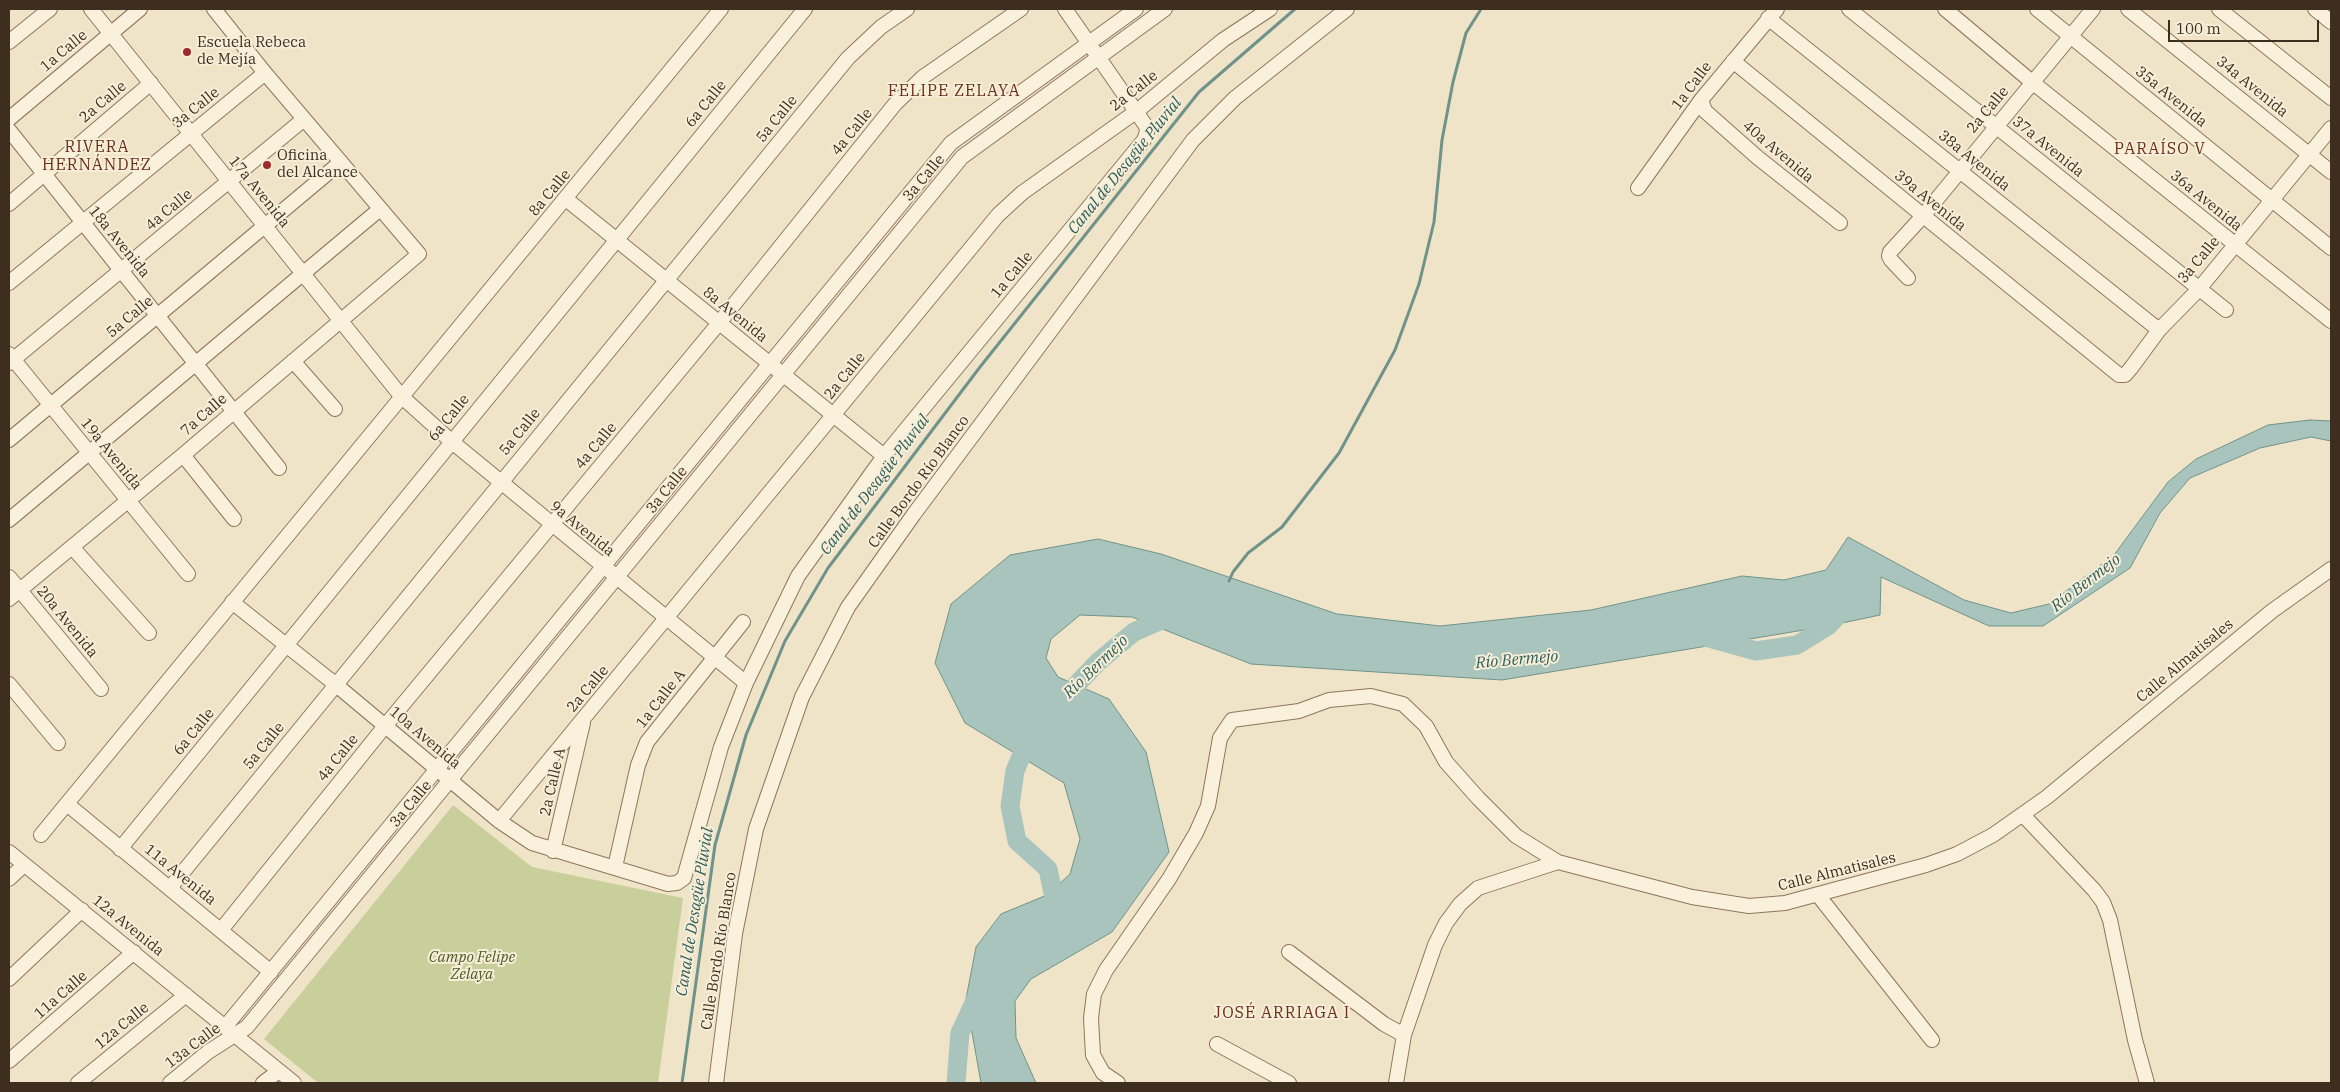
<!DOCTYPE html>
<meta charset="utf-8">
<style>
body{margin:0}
#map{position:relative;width:2340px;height:1092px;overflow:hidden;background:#f0e4c8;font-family:"IBM Plex Serif",serif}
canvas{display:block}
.frame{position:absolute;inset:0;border:10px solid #3d2e20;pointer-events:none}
.scale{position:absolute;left:2168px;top:20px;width:151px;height:22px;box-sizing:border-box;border:2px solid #3d2e20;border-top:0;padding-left:6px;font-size:15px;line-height:18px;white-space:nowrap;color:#3d2e20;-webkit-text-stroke:4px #f7eed8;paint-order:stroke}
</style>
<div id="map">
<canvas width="2340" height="1092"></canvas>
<div class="frame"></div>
<div class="scale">100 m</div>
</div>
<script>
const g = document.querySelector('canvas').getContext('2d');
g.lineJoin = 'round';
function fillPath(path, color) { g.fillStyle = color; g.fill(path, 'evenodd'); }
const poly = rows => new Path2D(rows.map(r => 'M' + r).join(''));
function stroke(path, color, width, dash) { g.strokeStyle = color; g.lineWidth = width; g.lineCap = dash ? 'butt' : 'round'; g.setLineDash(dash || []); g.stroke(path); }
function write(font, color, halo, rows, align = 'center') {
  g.font = font + ' "IBM Plex Serif",serif'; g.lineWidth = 4; g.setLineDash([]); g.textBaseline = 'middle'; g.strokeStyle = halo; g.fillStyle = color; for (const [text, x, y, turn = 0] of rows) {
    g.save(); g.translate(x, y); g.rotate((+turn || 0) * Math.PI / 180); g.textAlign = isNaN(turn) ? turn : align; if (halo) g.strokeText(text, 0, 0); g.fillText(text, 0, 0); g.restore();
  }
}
const green = poly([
 [453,805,532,867,683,898,658,1083,318,1083,264,1039]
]);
const water = poly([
 [2310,420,2331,421,2331,441,2311,437,2260,448,2190,478,2160,513,2130,568,2043,626,1989,626,1881,577,1880,615,1828,626,1502,680,1251,664,1132,617,1080,615,1051,639,1046,658,1058,677,1109,699,1146,752,1169,852,1112,932,1031,979,1015,1001,1016,1038,1036,1083,981,1083,966,999,976,947,1001,914,1047,895,1070,874,1080,839,1064,783,965,723,935,663,951,604,1010,555,1098,539,1161,554,1337,614,1440,626,1591,610,1742,576,1784,580,1826,570,1848,537,1964,600,2011,613,2049,604,2114,555,2168,482,2196,459,2268,425,2310,420]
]);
const stream = poly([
 [1229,581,1233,572,1248,553,1282,527,1339,453,1395,350,1419,284,1434,222,1442,140,1453,82,1466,33,1481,9],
 [682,1083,715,845,746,735,785,641,828,568,980,367,1199,92,1295,9]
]);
const river = poly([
 [1702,636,1756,651,1797,645,1828,626,1844,609],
 [1060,702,1098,662,1134,632,1173,615],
 [1030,735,1015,771,1010,806,1017,841,1048,869,1054,898,1052,914],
 [956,1083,960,1033,979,992]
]);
const minor = poly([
 [91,9,401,396,451,441,746,683],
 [1849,9,2226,310],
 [1945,9,2032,82,2331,321],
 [2037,9,2331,248],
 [2128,9,2331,172],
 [2219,9,2331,98],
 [2315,9,2331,22],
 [1768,18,2159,330],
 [9,42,50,9],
 [1733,61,2119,375,2125,375,2131,368,2159,330,2199,289,2331,128],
 [1701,100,1705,111,1757,157,1840,223],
 [9,119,140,9],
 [9,130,279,468],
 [1638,188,1701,100,1777,9],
 [566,199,884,456],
 [9,204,151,83],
 [1908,278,1891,260,1889,256,1890,252,1923,216,2093,9],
 [9,283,265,73],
 [9,354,188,574],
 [293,361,335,409],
 [9,363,304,119],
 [9,440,341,162],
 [183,455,234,519],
 [9,520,380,209],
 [72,547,149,633],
 [9,577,101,689],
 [9,599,183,455,419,254,265,73,214,9],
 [232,602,335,684,499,821,532,843,668,884,677,883,684,878,721,747,746,683,798,576,884,456,1144,140,1147,132,1146,126,1065,9],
 [9,684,58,743],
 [67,804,271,972],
 [2023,815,2094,890,2103,902,2110,920,2135,1040,2147,1083],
 [499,821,998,215,1022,193,1137,111,1223,40,1270,9],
 [41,835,721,9],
 [120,849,805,9],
 [553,851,583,723],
 [9,852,294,1083],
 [615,867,638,765,647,742,743,622],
 [9,879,24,865],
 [170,888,848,58,881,27,907,9],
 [1818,895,1932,1040],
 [221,930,385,726,719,323,895,104,923,77,1021,9],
 [1289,952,1384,1024,1404,1035],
 [9,979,82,910],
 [225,1027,951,143,1136,9],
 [1217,1044,1289,1083],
 [9,1061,134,952],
 [78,1083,186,995],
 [170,1083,208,1052,247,1027,962,157,1165,9],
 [263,1083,279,1071],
 [716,1083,735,934,756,829,802,697,848,607,914,514,1193,140,1235,98,1347,9],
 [1118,1083,1103,1073,1093,1055,1091,1018,1094,994,1106,970,1169,879,1196,833,1208,806,1220,738,1232,720,1299,711,1329,700,1371,696,1403,704,1426,726,1446,762,1478,798,1516,836,1558,862],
 [1396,1083,1404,1035,1435,945,1446,923,1460,904,1478,888,1558,862,1692,897,1749,906,1785,903,1926,865,1957,854,1993,835,2047,797,2272,611,2331,569]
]);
const markers = [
 [187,52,5,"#9e2a2b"],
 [267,165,5,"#9e2a2b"]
];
const poiNames = [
 ["Escuela Rebeca",197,43],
 ["de Mejía",197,60],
 ["Oficina",277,156],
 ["del Alcance",277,173]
];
const streetNames = [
 ["1a Calle",64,51,-40],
 ["1a Calle",1692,86,-53],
 ["34a Avenida",2252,87,39],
 ["2a Calle",1134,91,-38],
 ["35a Avenida",2171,97,39],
 ["2a Calle",103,102,-40],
 ["6a Calle",706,104,-51],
 ["3a Calle",196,108,-39],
 ["2a Calle",1988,110,-50],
 ["5a Calle",777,119,-51],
 ["4a Calle",852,132,-51],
 ["37a Avenida",2048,147,39],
 ["40a Avenida",1778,152,40],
 ["38a Avenida",1974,161,39],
 ["3a Calle",924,178,-50],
 ["17a Avenida",259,192,51],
 ["8a Calle",550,193,-50],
 ["39a Avenida",1930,201,39],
 ["36a Avenida",2206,201,39],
 ["4a Calle",169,210,-40],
 ["18a Avenida",119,242,51],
 ["3a Calle",2199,260,-50],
 ["1a Calle",1012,275,-50],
 ["8a Avenida",735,315,39],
 ["5a Calle",130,317,-40],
 ["2a Calle",845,376,-51],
 ["7a Calle",204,415,-41],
 ["6a Calle",449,418,-51],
 ["5a Calle",520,432,-51],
 ["4a Calle",596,446,-50],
 ["19a Avenida",111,454,51],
 ["Calle Bordo Río Blanco",919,482,-54],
 ["3a Calle",667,490,-51],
 ["9a Avenida",582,529,39],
 ["20a Avenida",67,622,51],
 ["Calle Almatisales",2185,661,-40],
 ["2a Calle",588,689,-50],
 ["1a Calle A",661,699,-52],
 ["6a Calle",194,732,-51],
 ["10a Avenida",425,738,40],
 ["5a Calle",264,746,-51],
 ["4a Calle",338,758,-51],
 ["2a Calle A",553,782,-77],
 ["3a Calle",411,804,-50],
 ["Calle Almatisales",1837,872,-14],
 ["11a Avenida",180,875,39],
 ["12a Avenida",128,926,39],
 ["Calle Bordo Río Blanco",719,951,-81],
 ["11a Calle",61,995,-41],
 ["12a Calle",122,1026,-39],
 ["13a Calle",193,1046,-37]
];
const parkNames = [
 ["Campo Felipe",472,958],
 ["Zelaya",472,975]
];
const neighbourhoodNames = [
 ["FELIPE ZELAYA",954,91],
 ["RIVERA",97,147],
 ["HERNÁNDEZ",97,165],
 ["PARAÍSO V",2160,149],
 ["JOSÉ ARRIAGA I",1282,1013]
];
const waterNames = [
 ["Canal de Desagüe Pluvial",1125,166,-51],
 ["Canal de Desagüe Pluvial",875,485,-53],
 ["Río Bermejo",2086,583,-38],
 ["Río Bermejo",1517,660,-5],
 ["Río Bermejo",1096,667,-44],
 ["Canal de Desagüe Pluvial",695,912,-81]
];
fillPath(green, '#c9cf9b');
fillPath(water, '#a9c4bc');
stroke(water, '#6f938a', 1);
stroke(stream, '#6f938a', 3);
stroke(river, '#a9c4bc', 19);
stroke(minor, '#8d765c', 16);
stroke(minor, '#faf1dc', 14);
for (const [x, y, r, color] of markers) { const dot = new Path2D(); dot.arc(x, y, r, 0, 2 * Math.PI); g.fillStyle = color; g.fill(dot); stroke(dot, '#f7eed8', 2); }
write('15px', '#3d2e20', '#f7eed8', poiNames, 'left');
write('15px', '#3d2e20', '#f7eed8', streetNames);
write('italic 15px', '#4d5a26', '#f7eed8', parkNames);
g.letterSpacing = '1px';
write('16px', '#6b2e1e', '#f7eed8', neighbourhoodNames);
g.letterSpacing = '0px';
write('italic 16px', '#2f5d5a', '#f7eed8', waterNames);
</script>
